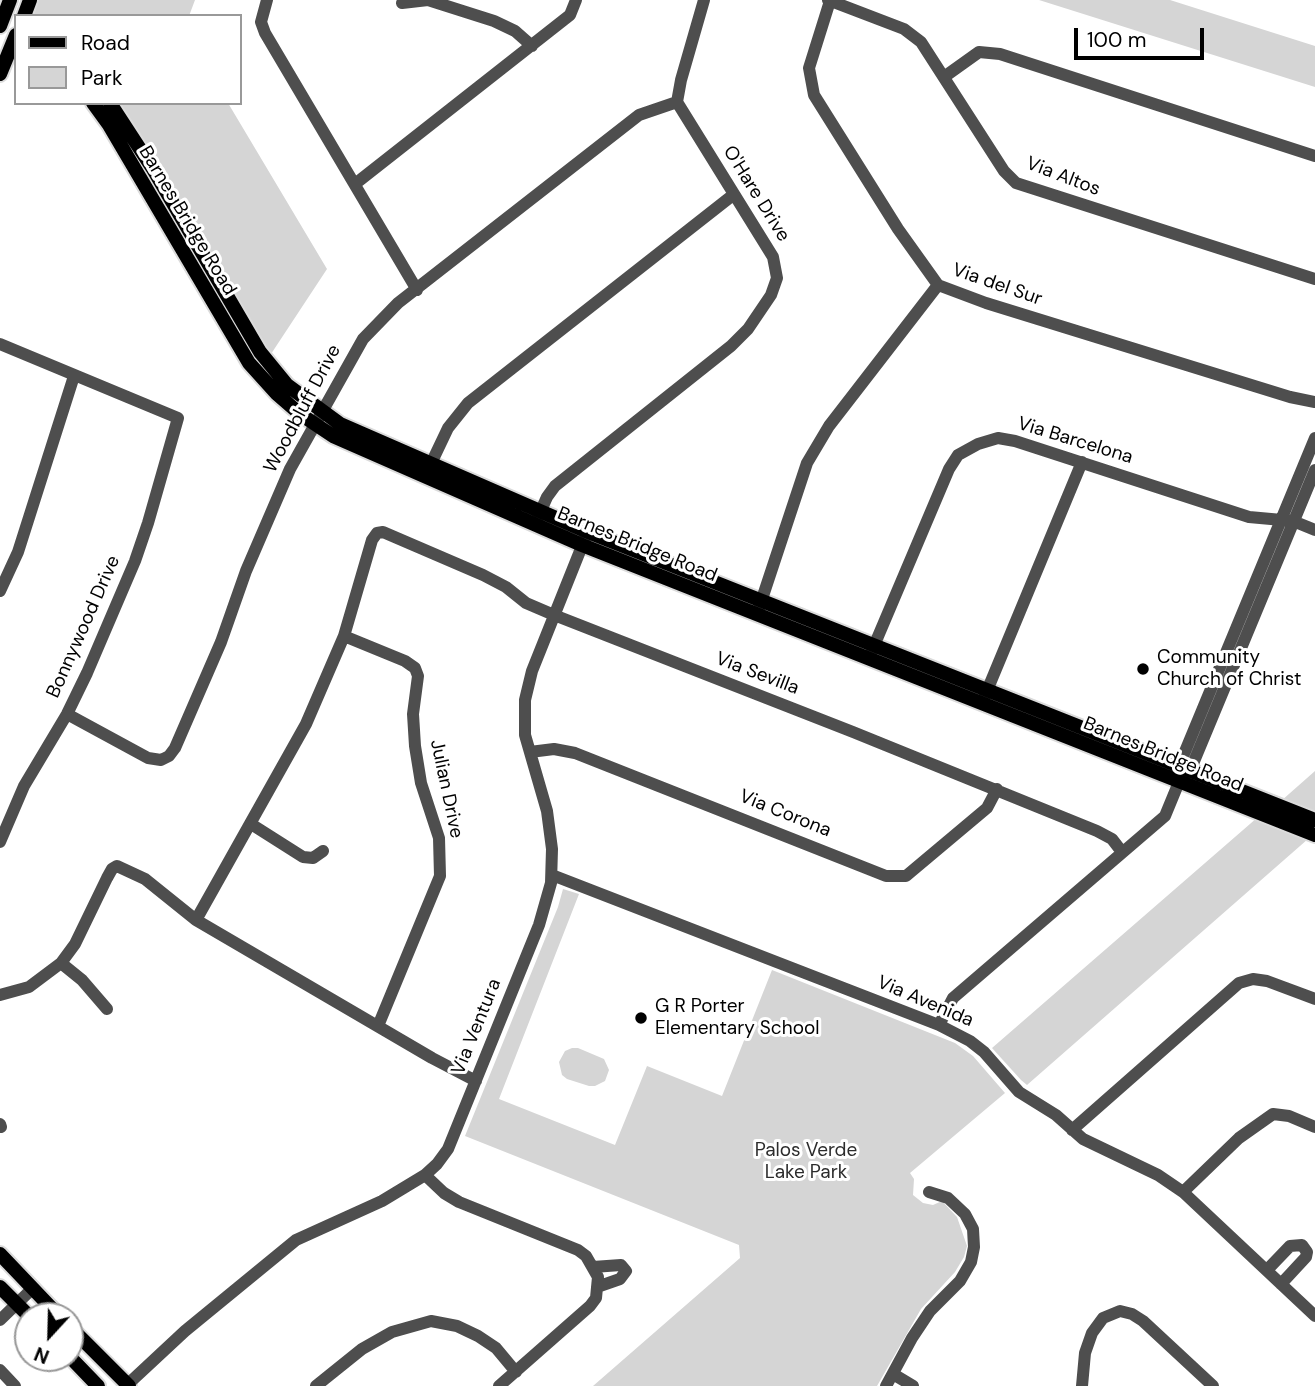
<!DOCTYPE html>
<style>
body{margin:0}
#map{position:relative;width:1315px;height:1386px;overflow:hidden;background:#fff;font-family:"DM Sans",sans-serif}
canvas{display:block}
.legend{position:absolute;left:14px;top:14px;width:228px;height:91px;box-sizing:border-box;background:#fff;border:2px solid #999;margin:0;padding:9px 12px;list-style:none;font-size:21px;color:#000}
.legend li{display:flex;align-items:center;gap:14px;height:35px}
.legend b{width:35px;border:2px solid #999}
.north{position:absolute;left:14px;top:1302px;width:70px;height:70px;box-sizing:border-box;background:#fff;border:2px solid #999;border-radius:50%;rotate:202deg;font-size:19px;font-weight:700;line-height:28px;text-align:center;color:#000}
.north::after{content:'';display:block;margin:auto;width:24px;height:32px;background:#000;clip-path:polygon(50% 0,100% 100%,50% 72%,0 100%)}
.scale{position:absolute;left:1074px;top:28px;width:130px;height:32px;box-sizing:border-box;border:4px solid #000;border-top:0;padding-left:9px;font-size:21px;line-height:24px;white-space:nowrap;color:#000;-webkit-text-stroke:5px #fff;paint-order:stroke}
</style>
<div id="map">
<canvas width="1315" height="1386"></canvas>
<ul class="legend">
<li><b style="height:9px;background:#000"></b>Road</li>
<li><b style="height:19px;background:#d5d5d5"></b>Park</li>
</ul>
<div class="north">N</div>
<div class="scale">100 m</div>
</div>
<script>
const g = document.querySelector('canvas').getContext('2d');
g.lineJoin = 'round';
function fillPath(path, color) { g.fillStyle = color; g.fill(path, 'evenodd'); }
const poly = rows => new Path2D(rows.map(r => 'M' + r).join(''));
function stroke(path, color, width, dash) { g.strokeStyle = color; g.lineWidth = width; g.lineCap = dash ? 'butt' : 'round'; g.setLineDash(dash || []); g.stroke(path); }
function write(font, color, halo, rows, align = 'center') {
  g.font = font + ' "DM Sans",sans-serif'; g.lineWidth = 6; g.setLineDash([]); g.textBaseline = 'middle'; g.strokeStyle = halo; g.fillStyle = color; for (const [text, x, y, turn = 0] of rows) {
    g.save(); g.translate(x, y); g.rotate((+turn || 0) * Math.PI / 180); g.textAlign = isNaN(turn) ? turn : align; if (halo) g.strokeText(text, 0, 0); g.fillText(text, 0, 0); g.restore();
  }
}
const green = poly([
 [37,0,195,0,189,16,31,16],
 [1039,0,1170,0,1315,46,1315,87],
 [115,103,228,103,327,269,271,354],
 [1315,771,1315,814,1281,801],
 [1258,817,1308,839,1027,1085,1021,1080,992,1048],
 [563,889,579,894,499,1099,615,1145,647,1066,722,1096,772,970,955,1043,973,1056,1005,1093,910,1173,914,1179,913,1195,923,1203,933,1205,942,1201,957,1217,967,1246,964,1257,955,1272,921,1309,877,1386,593,1386,740,1258,739,1245,465,1136,558,907],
 [572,1048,578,1048,604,1059,609,1070,605,1081,595,1086,589,1086,567,1079,562,1075,559,1062,565,1051]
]);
const minor = poly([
 [267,0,261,22,265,33,417,290],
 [828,0,904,29,921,42,1004,171,1016,183,1315,279],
 [830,1,809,68,814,95,898,229,938,285,986,303,1290,397,1315,402],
 [402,3,428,0,494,21,515,31,532,46],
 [944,77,979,52,1000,54,1315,156],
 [355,184,570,15,576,0],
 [0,344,178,418,148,523,135,561,87,673,67,714,24,786,0,842],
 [428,470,448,428,468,403,733,195],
 [535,524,547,497,555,486,731,346,748,329,771,295,777,278,773,257,677,102,681,80,704,0],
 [0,591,18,552,74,376],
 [759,608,807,463,829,426,938,285],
 [344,636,405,661,415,668,418,676,413,714,415,746,421,783,439,838,440,876,378,1026],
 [871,653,949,469,958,455,978,444,998,438,1015,441,1249,517,1293,521,1315,530],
 [984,698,1082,462],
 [67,714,148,758,161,760,169,756,175,748,221,642,246,571,290,469,363,339,398,303,639,115,677,102],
 [530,752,554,749,575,753,886,876,906,876,987,808,997,789],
 [1184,776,1190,771,1315,470],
 [251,824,303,857,313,858,323,851],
 [552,875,939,1025,970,1041,984,1052,1019,1092,1056,1115,1083,1139,1158,1175,1183,1192,1315,1316],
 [196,920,306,724,344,636,372,540,377,533,383,532,483,575,506,587,526,603,554,615,853,732,1097,831,1112,839,1122,852],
 [61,963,82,980,107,1009],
 [0,995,29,987,61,963,75,944,107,878,112,869,117,866,145,879,196,920,432,1058,476,1081],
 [939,1025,953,998,1165,816,1179,782,1179,766,1315,438],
 [0,1124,1,1127],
 [1072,1130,1239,983,1253,979,1267,981,1315,999],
 [425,1175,444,1193,459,1202,578,1250,586,1256,598,1277,596,1298,590,1306,499,1386],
 [1183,1192,1239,1138,1273,1114,1289,1116,1315,1127],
 [593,1267,621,1265,626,1271,620,1279,597,1287],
 [1267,1270,1290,1246,1302,1245,1307,1252,1306,1257,1281,1284],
 [0,1320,32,1289],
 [0,1370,15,1386],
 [893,1374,913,1386],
 [126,1386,185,1331,296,1240,382,1201,425,1175,437,1164,448,1149,539,925,551,883,552,849,547,811,525,735,525,700,532,671,586,536],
 [316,1386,362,1349,392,1332,431,1321,457,1326,478,1336,496,1348,516,1372],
 [886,1386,912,1338,930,1311,960,1281,971,1262,974,1247,973,1229,965,1214,948,1198,929,1192],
 [1082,1386,1085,1353,1092,1333,1103,1318,1120,1311,1132,1314,1143,1321,1213,1386]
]);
const major = poly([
 [24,16,30,0],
 [0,26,10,0],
 [0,74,16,35],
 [93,103,109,125,249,363,277,394,300,414,333,436,582,545,1315,835],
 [110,103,153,169,260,352,287,385,340,424,588,532,1315,820],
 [0,1254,59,1316],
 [0,1287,29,1316],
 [70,1327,129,1386],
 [70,1357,98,1386]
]);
const markers = [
 [1143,669,7,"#000"],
 [641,1018,7,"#000"]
];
const streetNames = [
 ["Via Altos",1063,177,21],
 ["O'Hare Drive",756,194,58],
 ["Barnes Bridge Road",187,221,59],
 ["Via del Sur",997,285,19],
 ["Woodbluff Drive",303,409,-62],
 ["Via Barcelona",1075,441,17],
 ["Barnes Bridge Road",637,545,22],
 ["Bonnywood Drive",84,627,-66],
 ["Via Sevilla",757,674,21],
 ["Barnes Bridge Road",1163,755,22],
 ["Julian Drive",446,789,78],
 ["Via Corona",785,814,22],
 ["Via Avenida",925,1002,23],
 ["Via Ventura",477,1027,-68]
];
const poiNames = [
 ["Community",1157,658],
 ["Church of Christ",1157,680],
 ["G R Porter",655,1007],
 ["Elementary School",655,1029]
];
const parkNames = [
 ["Palos Verde",806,1151],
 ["Lake Park",806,1173]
];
fillPath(green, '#d5d5d5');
stroke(major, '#dbdbdb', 18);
stroke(minor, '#4e4e4e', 12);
stroke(major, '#000', 14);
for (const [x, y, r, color] of markers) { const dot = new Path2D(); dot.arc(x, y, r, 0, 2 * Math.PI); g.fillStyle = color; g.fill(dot); stroke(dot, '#fff', 2.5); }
write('19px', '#000', '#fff', streetNames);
write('19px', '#000', '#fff', poiNames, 'left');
write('19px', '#2c2c2c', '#fff', parkNames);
</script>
